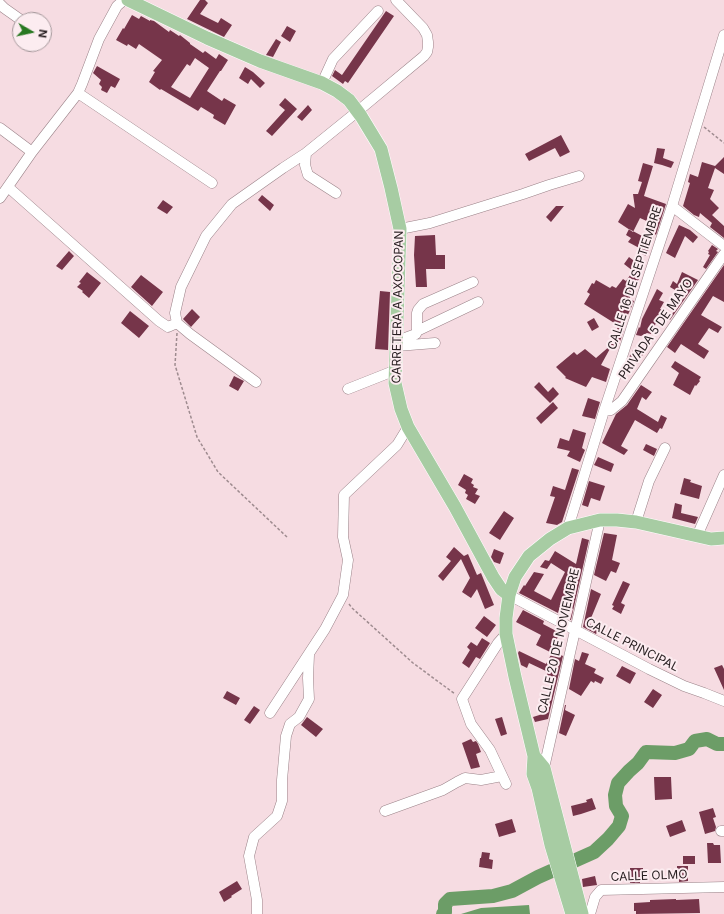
<!DOCTYPE html>
<style>
body{margin:0}
#map{position:relative;width:724px;height:914px;overflow:hidden;background:#f6dce2;font-family:Inter,sans-serif}
canvas{display:block}
.north{position:absolute;left:12px;top:12px;width:40px;height:40px;box-sizing:border-box;background:#fcecf0;border:1px solid #a6999c;border-radius:50%;rotate:99deg;font-size:11px;font-weight:700;line-height:16px;text-align:center;color:#261d1f}
.north::after{content:'';display:block;margin:auto;width:14px;height:18px;background:#287821;clip-path:polygon(50% 0,100% 100%,50% 72%,0 100%)}
</style>
<div id="map">
<canvas width="724" height="914"></canvas>
<div class="north">N</div>
</div>
<script>
const g = document.querySelector('canvas').getContext('2d');
g.lineJoin = 'round';
function fillPath(path, color) { g.fillStyle = color; g.fill(path, 'evenodd'); }
const poly = rows => new Path2D(rows.map(r => 'M' + r).join(''));
function stroke(path, color, width, dash) { g.strokeStyle = color; g.lineWidth = width; g.lineCap = dash ? 'butt' : 'round'; g.setLineDash(dash || []); g.stroke(path); }
function write(font, color, halo, rows, align = 'center') {
  g.font = font + ' Inter,sans-serif'; g.lineWidth = 4; g.setLineDash([]); g.textBaseline = 'middle'; g.strokeStyle = halo; g.fillStyle = color; for (const [text, x, y, turn = 0] of rows) {
    g.save(); g.translate(x, y); g.rotate((+turn || 0) * Math.PI / 180); g.textAlign = isNaN(turn) ? turn : align; if (halo) g.strokeText(text, 0, 0); g.fillText(text, 0, 0); g.restore();
  }
}
const water = poly([
 [529,905,530,914,461,914,481,908]
]);
const river = poly([
 [443,914,445,912,445,904,450,899,493,896,512,891,538,877,594,852,608,839,619,826,622,816,616,806,615,795,618,783,629,771,638,763,646,752,675,753,689,749,695,741,707,739,717,744,724,744]
]);
const building = poly([
 [200,0,205,0,208,3,200,14,218,23,221,18,232,25,224,37,187,19],
 [386,11,394,16,348,83,345,81,343,84,332,76,335,70,342,75],
 [132,15,139,19,141,16,150,21,150,20,154,21,169,32,170,30,179,36,180,35,190,43,190,44,203,53,205,51,216,59,219,54,228,60,221,71,220,71,207,91,222,101,224,98,236,105,225,125,213,118,214,115,201,107,198,111,161,89,160,90,149,82,155,72,153,71,162,60,139,44,136,49,128,44,127,46,116,40,123,28,124,29],
 [195,58,209,68,190,98,171,87,187,64,190,66],
 [287,26,296,31,290,42,281,36],
 [276,39,281,42,273,57,266,55],
 [97,66,120,79,115,88,111,86,107,93,101,90,102,87,99,84,101,80,93,73],
 [245,67,253,72,265,83,260,88,251,79,248,84,239,78],
 [285,98,297,109,272,136,266,131,285,110,279,105],
 [308,105,312,110,302,121,297,117],
 [561,135,570,152,560,157,555,148,529,161,525,154],
 [657,148,665,149,663,158,674,162,671,168,662,165,654,163],
 [724,157,724,174,715,168,708,188,714,190,710,199,719,208,712,215,724,226,724,238,710,227,712,223,700,213,699,217,694,215,683,206,690,183,688,182,690,174,698,177,702,162,715,166],
 [643,163,653,166,644,196,666,204,656,235,655,234,646,256,642,254,643,250,628,242,631,238,626,235,629,229,646,238,651,223,640,218,633,232,618,222,628,204,635,208,633,194,638,194,642,182,638,181],
 [262,195,274,205,270,211,258,200],
 [163,200,173,207,167,214,157,208],
 [556,206,564,206,551,222,546,217],
 [679,225,690,230,698,237,693,243,685,236,675,258,666,253],
 [435,235,436,255,445,255,445,269,426,269,427,287,416,287,414,255,415,236],
 [712,245,718,249,716,251,718,252,706,269,703,267,710,255,708,254,709,252,708,251],
 [69,251,74,256,62,270,56,266],
 [629,257,637,263,637,262,644,267,637,276,640,277,635,286,637,287,629,299,634,301,631,308,627,317,624,315,619,326,584,304,590,294,587,292,592,283,594,284,596,280,610,288,612,286,616,288,623,279,626,281,633,271,624,264],
 [724,265,724,302,713,296,701,315,722,327,718,333,709,328,698,344,709,351,704,359,681,344,675,353,667,347],
 [87,272,101,283,89,298,82,292,83,291,77,287,81,283,79,282],
 [682,272,698,280,670,320,660,314,651,334,647,333,641,336,636,335,639,327,640,328,642,319,657,289,663,293,659,300,664,302,660,309,672,314,675,310,676,310,685,296,670,287,673,281,677,284],
 [141,275,163,292,152,306,131,287],
 [380,291,390,292,388,350,375,349],
 [192,309,200,317,191,327,183,319],
 [130,311,149,326,139,338,121,323],
 [594,318,599,327,592,331,587,322],
 [618,327,624,330,618,347,612,345,601,365,610,369,606,382,592,377,586,387,565,378,566,377,556,367,574,352,577,355,585,349,596,358,611,345,609,344],
 [633,350,643,354,638,364,628,359],
 [675,361,701,377,699,380,700,381,696,386,695,385,690,395,673,385,679,373,671,367],
 [234,376,244,381,238,391,229,386],
 [539,382,548,392,553,387,559,394,550,403,534,387],
 [641,385,652,392,646,400,642,397,637,409,658,422,661,415,667,418,662,429,660,428,657,433,635,420,621,446,628,450,624,455,602,443,616,414,627,405],
 [588,398,600,402,595,419,582,416],
 [553,402,558,408,541,424,536,418],
 [573,429,586,433,582,448,585,450,580,462,567,456,570,451,557,448,560,438,569,441],
 [646,444,657,449,654,456,643,450],
 [598,457,614,464,611,472,594,465],
 [572,468,579,470,562,522,557,525,546,523,555,497,550,496,553,486,565,490],
 [464,474,473,479,471,483,474,485,473,487,478,489,475,494,480,496,475,504,466,499,468,495,465,493,466,490,458,485],
 [684,478,691,480,690,482,702,486,699,499,680,494],
 [589,481,605,486,600,501,591,498,588,507,582,505],
 [675,503,682,505,681,513,698,517,695,524,672,518],
 [504,511,514,518,500,540,489,533],
 [604,533,617,535,612,560,620,563,616,573,611,571,606,581,594,575],
 [582,538,589,540,571,620,570,620,573,609,564,602,558,613,519,593,524,585,525,586,534,572,544,574,534,591,551,600,565,572,551,563,547,569,540,567,545,560,549,561,555,551,576,564],
 [454,547,464,556,468,554,477,575,481,573,494,605,485,609,477,589,471,598,462,592,470,578,461,559,443,581,438,576,451,561,446,557],
 [494,549,504,553,500,564,494,562,491,557],
 [623,581,630,584,621,603,625,605,621,614,612,609,614,606,612,605],
 [591,589,601,594,589,623,599,629,596,634,583,627],
 [523,610,544,621,543,624,560,633,550,652,536,645,541,635,516,622],
 [484,616,496,625,487,637,475,628],
 [482,638,490,643,480,659,476,657,469,668,462,663,470,650,467,647,471,642,477,646],
 [519,651,546,664,553,651,563,656,548,719,535,722,533,717,549,712,548,711,554,680,546,677,548,672,529,663,527,668,521,665,518,653],
 [582,652,589,654,585,664,596,669,594,673,604,678,601,684,595,681,594,683,591,681,581,696,569,689,575,659,579,661],
 [722,665,724,669,724,690,714,668],
 [622,666,636,673,630,684,616,676],
 [653,689,662,695,653,708,644,702],
 [227,691,240,698,236,705,223,698],
 [565,705,566,705,565,710,575,715,566,736,559,733],
 [254,706,260,710,250,724,244,720],
 [307,717,323,729,316,737,301,725],
 [502,717,507,734,501,736,495,719],
 [471,739,473,742,476,741,478,744,481,752,476,754,480,767,471,769,462,743],
 [654,777,671,777,672,799,655,800],
 [592,798,596,809,581,814,573,816,571,806,587,802,586,800],
 [713,808,716,817,713,818,716,827,715,831,705,834,699,812],
 [512,819,516,832,499,837,495,824],
 [682,820,686,831,670,837,666,826],
 [707,843,713,843,714,845,720,845,721,863,708,863],
 [482,852,490,853,489,859,493,860,492,869,479,867,480,858,481,858],
 [683,856,695,856,695,864,683,864],
 [677,866,688,866,688,881,679,882,679,873,677,873],
 [630,868,643,868,643,881,640,881,640,883,630,883],
 [595,876,597,885,583,887,582,879],
 [237,881,242,889,231,896,232,897,224,902,219,892],
 [676,899,676,900,699,899,700,913,636,914,636,911,634,911,634,903,650,902,650,900]
]);
const path = poly([
 [704,127,724,143],
 [177,333,175,365,197,437,218,472,288,538],
 [349,604,352,608,413,663,455,694]
]);
const minor = poly([
 [0,4,4,8,21,20],
 [322,83,333,59,378,11],
 [78,93,212,183],
 [0,128,32,152],
 [306,153,305,165,308,175,336,193],
 [8,187,159,321,168,327,177,323],
 [0,198,32,152,78,93,82,84,99,39,117,6,124,0],
 [672,206,724,246],
 [400,229,430,223,523,194,549,185,579,176],
 [417,331,478,302],
 [397,341,416,334,417,331,417,313,418,310,423,304,473,282],
 [397,346,435,343],
 [256,382,190,334,177,323,175,313,181,287,206,236,232,204,283,168,306,153,358,111,424,56,427,52,428,47,428,42,427,35,423,28,396,0],
 [348,389,396,370],
 [604,411,611,410,622,401,724,254],
 [636,522,649,481,665,448],
 [568,528,604,411,672,206,724,35],
 [697,536,724,475],
 [509,595,649,669,684,686,704,693,724,701],
 [270,713,325,629,343,595,348,560,343,537,344,495,397,445,408,427],
 [539,771,544,768,600,520],
 [506,784,490,750,471,724,462,699,498,643,506,634],
 [385,811,443,790,457,782,465,778,481,780,502,776],
 [721,831,724,831],
 [257,914,257,900,249,856,254,837,277,816,282,801,282,780,286,736,290,724,299,717,309,699,308,678,309,655],
 [590,914,595,897,601,890,724,887]
]);
const major = poly([
 [128,0,207,38,260,61,322,83,337,91,349,100,361,116,381,149,391,188,400,229,395,383,401,409,408,427,455,507,493,577,501,589,509,595],
 [534,756,544,768,582,914],
 [572,914,551,845,538,788,533,774,534,756,515,677,506,634,506,618,509,595,515,577,529,556,550,539,568,528,600,520,617,520,636,522,711,539,724,538]
]);
const streetNames = [
 ["CALLE 16 DE SEPTIEMBRE",635,278,-72],
 ["CARRETERA A AXOCOPAN",398,307,-89],
 ["PRIVADA 5 DE MAYO",656,329,-55],
 ["CALLE 20 DE NOVIEMBRE",559,641,-77],
 ["CALLE PRINCIPAL",632,645,27],
 ["CALLE OLMO",649,876,-2]
];
fillPath(water, '#6c9d67');
stroke(river, '#6c9d67', 14);
fillPath(building, '#76354a');
stroke(minor, '#9a8288', 11);
stroke(major, '#fff', 14);
stroke(path, '#9e8b8f', 1.5, [3, 2]);
stroke(minor, '#fff', 10);
stroke(major, '#a7cca3', 13);
write('12px', '#261d1f', '#fcecf0', streetNames);
</script>
